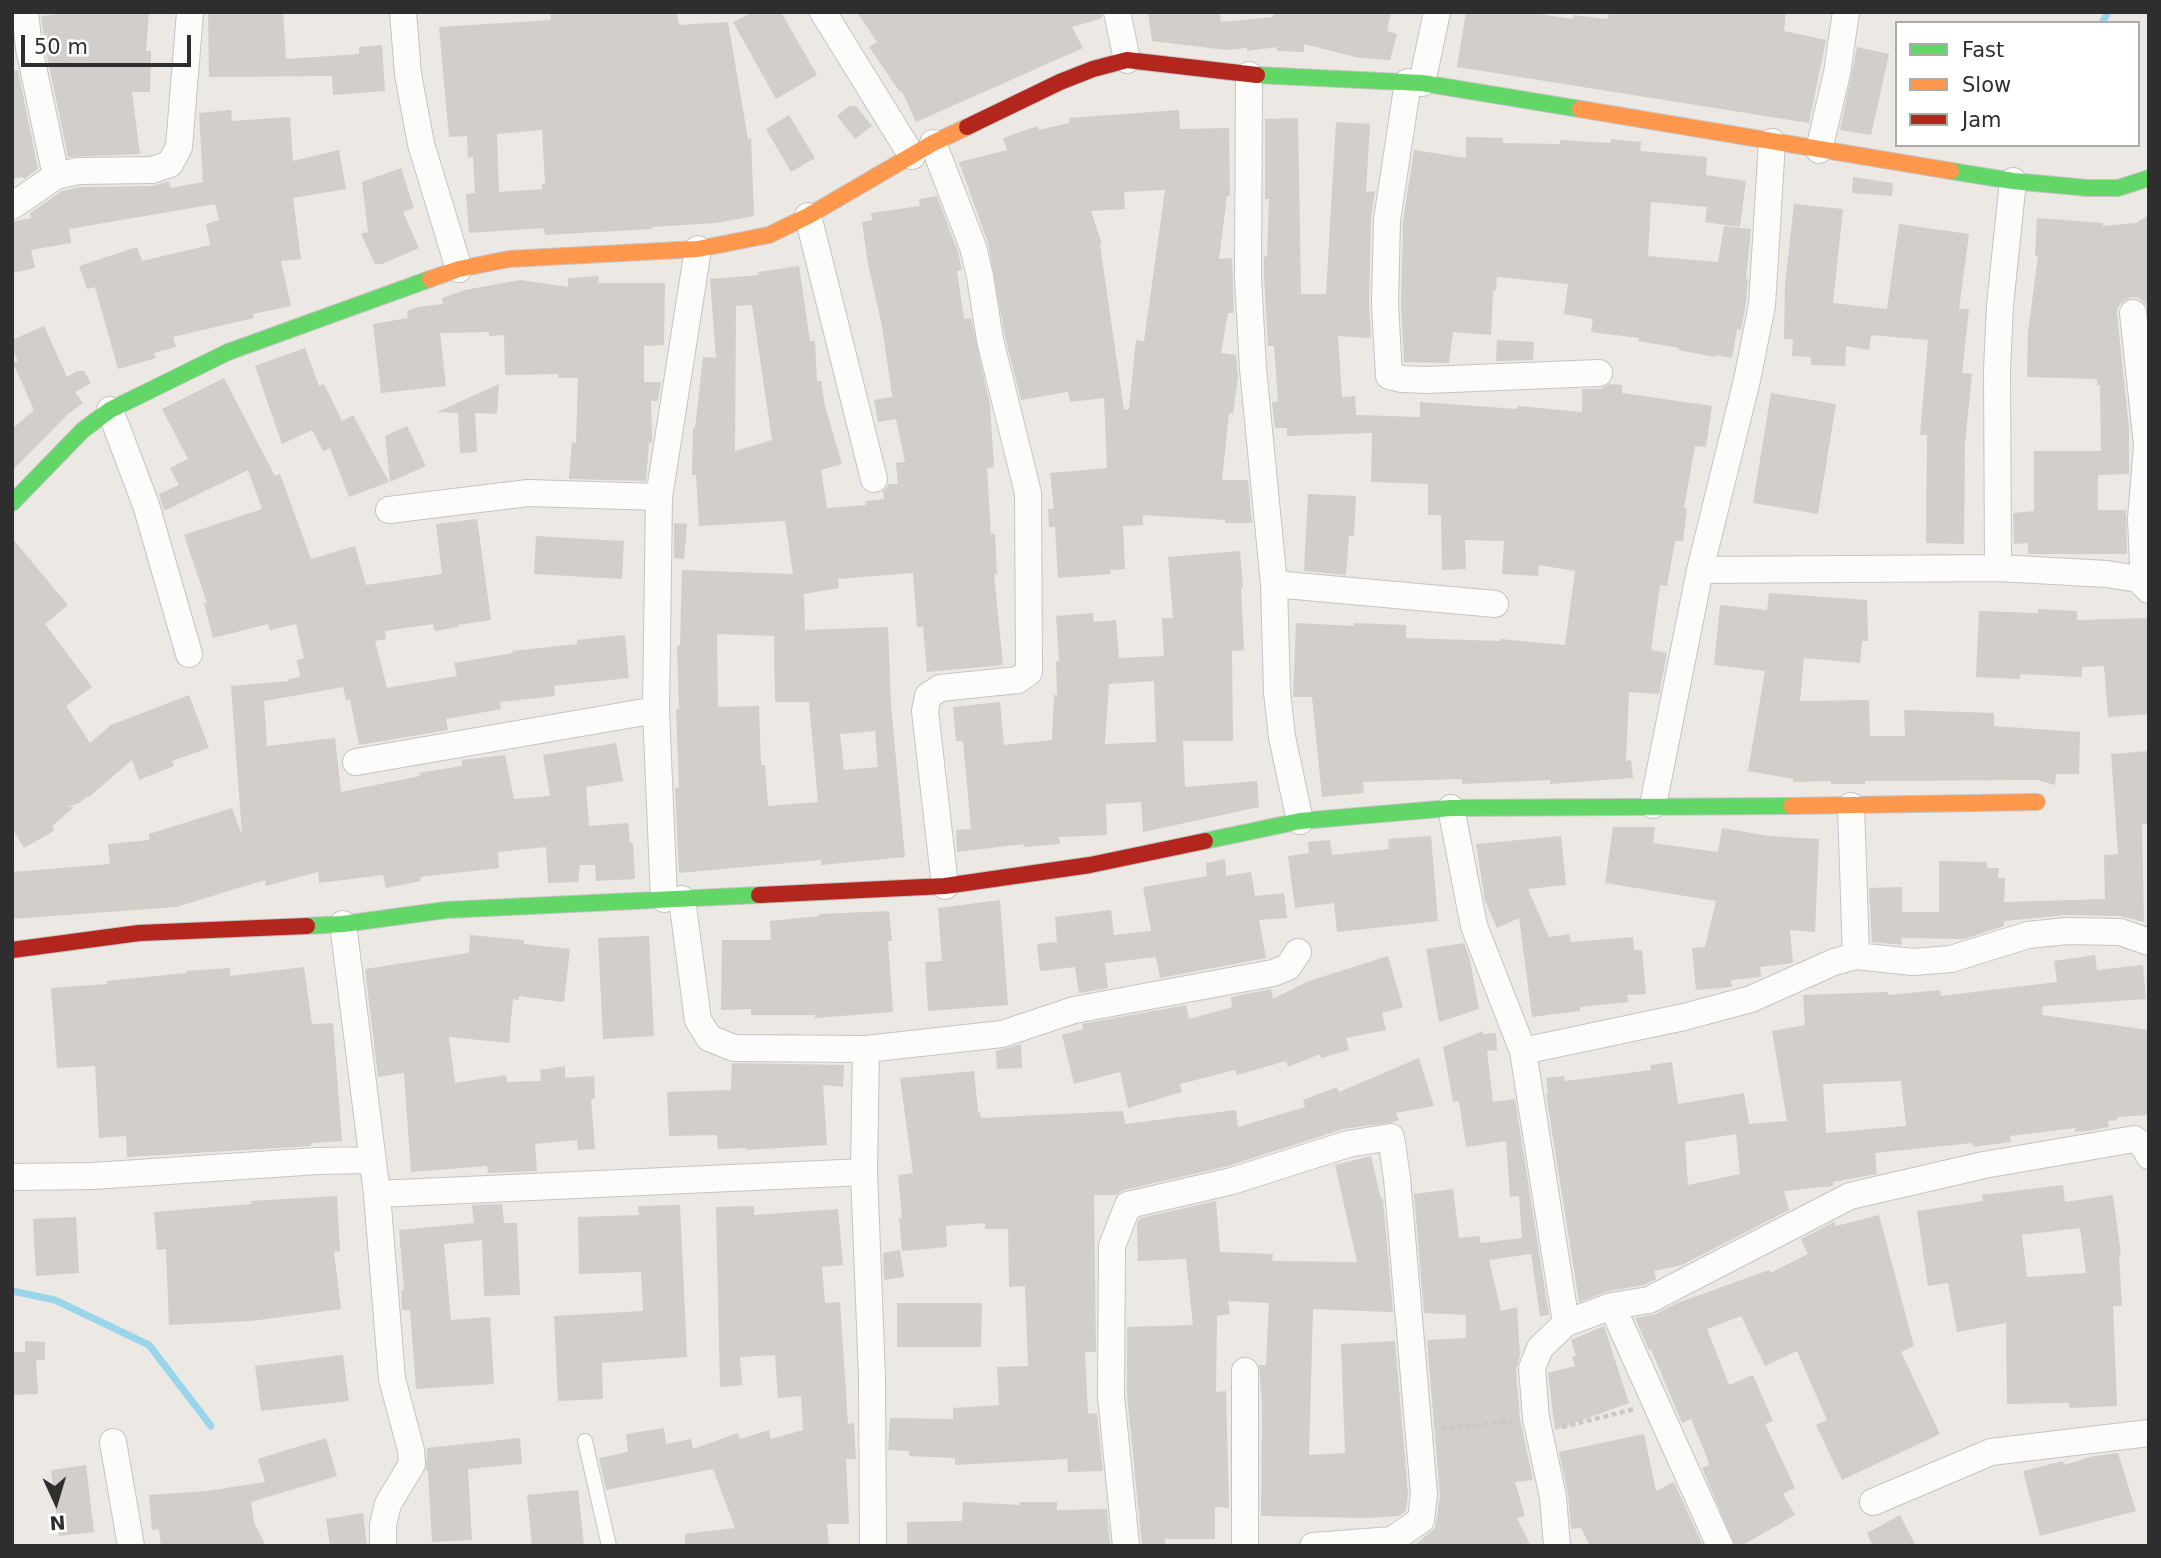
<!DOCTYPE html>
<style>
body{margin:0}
#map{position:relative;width:2161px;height:1558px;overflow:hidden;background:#ece8e4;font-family:"DejaVu Sans",sans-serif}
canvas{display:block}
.frame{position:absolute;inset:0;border:14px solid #2e2e2e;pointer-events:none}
.legend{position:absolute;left:1895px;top:21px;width:245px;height:126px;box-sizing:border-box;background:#fff;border:2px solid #ababab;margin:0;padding:9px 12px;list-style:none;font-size:21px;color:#2e2e2e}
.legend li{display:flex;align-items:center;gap:14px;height:35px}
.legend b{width:35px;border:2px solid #ababab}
.north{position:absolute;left:21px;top:1467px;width:70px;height:70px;-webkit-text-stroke:5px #fff;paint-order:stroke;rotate:176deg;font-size:19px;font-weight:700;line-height:28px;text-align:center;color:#2e2e2e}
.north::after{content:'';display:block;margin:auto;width:24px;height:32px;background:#2e2e2e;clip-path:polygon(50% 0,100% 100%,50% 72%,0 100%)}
.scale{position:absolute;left:21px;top:35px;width:170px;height:32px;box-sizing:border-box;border:4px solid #2e2e2e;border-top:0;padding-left:9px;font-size:21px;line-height:24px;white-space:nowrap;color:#2e2e2e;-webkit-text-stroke:5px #fff;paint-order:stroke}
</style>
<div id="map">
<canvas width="2161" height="1558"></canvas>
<div class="frame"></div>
<ul class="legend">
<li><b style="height:9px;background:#63d668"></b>Fast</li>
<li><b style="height:9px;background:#ff974d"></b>Slow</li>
<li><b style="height:9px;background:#b3261e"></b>Jam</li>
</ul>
<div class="north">N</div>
<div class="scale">50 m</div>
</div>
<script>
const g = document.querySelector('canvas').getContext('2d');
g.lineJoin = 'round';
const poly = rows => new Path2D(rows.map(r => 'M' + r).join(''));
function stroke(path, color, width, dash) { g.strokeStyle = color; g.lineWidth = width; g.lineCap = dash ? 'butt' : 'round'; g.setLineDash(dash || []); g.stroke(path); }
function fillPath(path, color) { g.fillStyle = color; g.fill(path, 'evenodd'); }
const stream = poly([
 [2102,23,2108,12],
 [12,1291,55,1300,149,1345,211,1426]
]);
const building = poly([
 [75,12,149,12,146,51,151,51,150,92,132,92,140,154,68,157,45,46,41,16],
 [208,12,283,12,286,59,359,54,359,47,382,45,385,91,333,95,332,76,209,77],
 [550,12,677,12,679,25,728,22,748,139,751,138,754,216,716,223,652,227,653,229,545,235,544,228,469,233,466,194,475,193,473,157,468,158,467,136,449,137,439,27,551,20],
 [542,130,545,184,542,184,542,189,499,192,497,134],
 [753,12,781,12,817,75,776,99,733,22],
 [857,12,1102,12,1102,18,1072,27,1083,48,916,122,902,91,900,92,869,47,877,42],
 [1148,12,1220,12,1221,22,1273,17,1274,12,1391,12,1387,31,1397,34,1390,60,1360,58,1304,44,1304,52,1277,51,1277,47,1247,51,1247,48,1226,50,1152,41],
 [1466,12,1525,12,1573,19,1573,15,1608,19,1609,12,1786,12,1784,31,1826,40,1809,123,1457,67],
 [1857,47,1889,54,1871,135,1840,130],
 [18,70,38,169,24,179,23,177,12,179,12,71],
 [849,106,856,106,872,126,855,139,837,116],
 [231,110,232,121,290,117,293,161,339,150,346,189,293,198,301,259,281,261,291,306,253,314,254,318,173,337,176,347,154,353,156,358,118,369,95,287,87,289,79,266,137,247,142,261,210,245,206,224,219,220,215,204,69,229,71,243,31,250,35,268,12,273,12,222,31,218,30,213,62,191,80,187,152,186,169,181,171,188,203,182,199,113],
 [1179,110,1180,129,1229,128,1230,196,1227,196,1219,259,1232,258,1234,313,1228,313,1221,353,1236,355,1238,377,1233,414,1229,413,1222,480,1248,480,1252,523,1225,523,1225,520,1143,515,1143,525,1123,526,1125,569,1110,570,1111,574,1058,578,1055,527,1049,527,1048,509,1054,509,1050,473,1107,468,1104,398,1070,402,1068,392,1021,400,1005,337,988,243,959,162,1007,150,1003,138,1038,126,1039,130,1069,123,1069,118],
 [1165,190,1144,341,1136,340,1129,409,1124,410,1100,245,1102,244,1091,211,1125,209,1124,192],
 [789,115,815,158,791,172,766,129],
 [1298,118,1301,294,1326,294,1336,122,1370,124,1366,192,1375,191,1371,220,1369,304,1371,338,1338,336,1342,397,1355,396,1356,415,1420,417,1420,402,1517,409,1518,406,1582,412,1582,389,1600,389,1610,384,1622,385,1622,393,1712,406,1706,447,1695,446,1684,508,1687,509,1683,541,1675,541,1667,586,1660,585,1651,650,1667,653,1659,694,1629,692,1626,761,1631,760,1633,778,1550,784,1550,780,1462,784,1462,779,1363,782,1364,793,1322,797,1312,697,1293,697,1296,623,1354,626,1354,623,1406,625,1406,638,1500,641,1500,639,1565,645,1575,571,1539,565,1538,576,1502,574,1504,541,1465,540,1466,569,1442,570,1441,515,1428,515,1428,484,1371,482,1372,433,1287,436,1287,428,1275,428,1272,402,1278,401,1274,346,1268,346,1264,277,1264,257,1267,256,1269,199,1265,199,1265,119],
 [1466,137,1503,138,1503,143,1560,144,1560,140,1610,143,1611,139,1641,142,1640,151,1707,157,1706,175,1746,181,1740,227,1705,222,1707,207,1651,202,1648,256,1718,262,1724,226,1751,229,1746,279,1748,279,1746,303,1741,330,1737,329,1732,358,1716,355,1715,357,1678,350,1679,348,1638,341,1639,338,1591,332,1593,319,1564,314,1568,284,1497,277,1496,291,1493,291,1491,335,1453,332,1449,363,1404,362,1401,304,1403,221,1414,150,1466,158],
 [401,168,414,208,403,212,419,248,382,264,375,264,361,234,368,232,362,182],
 [1853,177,1893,183,1892,196,1852,193],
 [937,196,958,252,962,270,957,271,964,319,971,318,990,405,994,467,987,468,991,534,995,534,997,574,994,574,1003,665,927,672,923,627,917,627,913,573,838,579,839,588,804,594,805,630,888,627,891,705,905,857,821,865,821,860,679,873,675,788,679,788,676,709,679,709,677,646,680,645,682,570,793,574,785,521,699,526,696,475,692,475,693,428,695,428,703,357,716,358,710,279,759,275,758,272,799,266,810,341,815,341,817,381,821,381,825,406,842,464,821,470,827,508,866,505,866,501,884,499,883,491,889,484,898,484,896,463,905,462,896,419,878,422,874,400,892,397,892,395,882,326,868,264,862,222,872,220,871,213,920,206,919,199],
 [752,305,772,440,735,451,736,306],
 [717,634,774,636,775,702,809,702,818,802,768,806,765,765,761,765,759,706,718,707],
 [875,731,878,767,844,770,840,734],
 [1794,204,1843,209,1833,303,1887,309,1899,224,1969,234,1959,309,1969,309,1962,373,1972,374,1965,443,1964,544,1926,543,1927,435,1920,435,1928,340,1871,335,1869,350,1846,346,1845,366,1811,365,1811,357,1792,356,1793,339,1784,339,1785,285],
 [2149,215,2149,312,2145,303,2139,298,2132,297,2123,301,2118,307,2117,314,2129,428,2129,474,2098,475,2098,510,2126,510,2127,554,2028,554,2028,543,2014,544,2013,513,2034,511,2034,451,2101,451,2100,385,2097,385,2097,379,2027,377,2028,332,2038,256,2035,256,2037,218,2103,223,2103,226,2136,223],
 [599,276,598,283,665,283,664,345,644,346,644,382,661,382,658,401,651,401,652,437,652,443,649,443,646,481,569,479,572,442,576,443,578,378,558,378,558,374,505,375,504,335,489,336,489,332,440,333,446,386,381,393,373,324,408,318,407,311,418,307,443,304,442,298,465,290,520,280,568,287,568,278],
 [44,326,67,377,77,371,84,371,91,383,75,392,83,403,67,415,12,471,12,429,34,410,13,363,18,361,12,348,12,340],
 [1497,340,1534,342,1533,360,1496,361],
 [305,348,319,386,324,384,342,421,353,415,389,482,349,497,330,448,323,451,312,430,282,444,255,366],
 [224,378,275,476,280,474,311,559,355,546,366,585,442,574,436,524,477,519,491,620,458,625,458,627,435,631,433,624,385,631,386,639,375,641,387,688,457,676,454,663,513,653,512,651,577,644,577,640,625,635,629,678,554,686,555,696,500,702,501,709,446,719,448,730,359,745,350,699,346,700,343,687,264,701,267,746,335,738,341,792,420,776,419,773,462,766,462,760,505,755,514,799,550,796,543,755,616,743,623,781,586,787,589,826,628,823,630,843,633,843,635,879,596,881,595,865,580,865,578,882,548,883,546,847,498,852,499,868,420,877,421,881,386,888,383,875,319,883,318,872,266,886,265,880,176,907,12,919,12,872,110,864,108,844,149,840,149,834,232,808,242,835,231,686,289,681,289,679,300,677,297,660,304,658,296,624,270,630,268,624,213,638,204,603,207,603,184,535,262,509,248,470,164,511,159,494,179,485,170,468,188,459,162,409],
 [499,384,497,414,475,413,477,452,460,453,458,413,437,412],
 [1771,393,1836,404,1818,514,1753,503],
 [407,426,426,466,390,482,385,436],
 [1308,494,1356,496,1354,536,1349,536,1346,575,1304,571],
 [674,523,687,524,684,559,674,558],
 [536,536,624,541,622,579,534,574],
 [12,538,68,605,45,624,92,687,66,706,90,743,111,725,189,695,209,748,172,761,174,766,139,780,132,760,89,797,88,796,79,803,67,807,74,807,52,826,54,831,24,848,12,828],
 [1240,551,1243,588,1241,588,1244,650,1232,651,1233,741,1183,741,1185,787,1257,781,1259,807,1143,832,1141,802,1106,804,1107,835,1059,837,1060,844,1024,847,1024,844,957,852,956,830,971,829,963,741,956,741,953,707,1000,702,1004,745,1052,740,1054,695,1057,695,1056,661,1059,661,1056,616,1093,613,1094,622,1116,620,1119,658,1164,656,1162,618,1173,618,1168,557],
 [1154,681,1156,742,1105,744,1109,684],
 [1769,593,1867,600,1868,641,1862,641,1860,663,1804,658,1800,701,1869,700,1870,736,1905,736,1904,710,1994,713,1994,726,2080,732,2079,774,2056,774,2055,785,2037,780,1865,781,1865,784,1831,784,1831,781,1793,782,1793,779,1748,771,1765,671,1714,665,1720,605,1767,610],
 [2038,609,2077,611,2077,620,2149,618,2149,714,2108,717,2104,666,2082,667,2082,677,2020,674,2020,679,1976,677,1979,611,2038,613],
 [2149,751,2149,824,2142,824,2144,922,2120,916,2066,915,2004,921,2004,926,1964,939,1901,938,1902,945,1872,942,1869,888,1902,887,1902,912,1939,912,1939,861,1987,862,1987,868,1999,868,1998,878,2005,878,2004,902,2105,899,2104,855,2118,854,2111,754],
 [1613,827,1655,827,1653,843,1718,852,1722,828,1769,836,1819,839,1815,932,1790,930,1793,963,1760,967,1761,977,1731,980,1732,987,1696,990,1692,948,1705,947,1716,901,1605,883],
 [1431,836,1438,921,1337,932,1334,903,1295,908,1288,856,1309,853,1308,842,1330,840,1332,855,1389,849,1388,839],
 [1561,836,1566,885,1528,889,1549,937,1569,934,1571,942,1633,937,1634,950,1642,950,1646,994,1627,995,1628,1002,1580,1007,1580,1011,1532,1017,1519,918,1497,928,1485,901,1476,844],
 [1225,859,1226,876,1251,872,1255,896,1284,893,1287,918,1259,920,1266,958,1160,978,1156,957,1105,963,1108,988,1079,993,1075,967,1040,971,1037,944,1057,942,1055,917,1111,910,1114,935,1151,931,1143,887,1207,876,1206,863],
 [1000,900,1008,1005,928,1011,925,962,942,961,938,908],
 [889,911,892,941,888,941,893,1012,815,1018,815,1015,751,1015,751,1009,721,1010,722,940,771,940,770,921,819,916,819,914],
 [470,935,524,940,524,944,570,949,564,1002,519,996,519,1000,513,999,509,1043,449,1037,455,1083,506,1075,507,1082,541,1081,540,1070,565,1066,565,1078,594,1076,595,1099,591,1099,595,1149,578,1150,577,1140,535,1144,537,1171,488,1173,487,1166,411,1172,404,1073,378,1077,365,969,469,953],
 [649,936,654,1036,603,1039,598,938],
 [1464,943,1470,960,1479,1009,1439,1022,1426,949],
 [2095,955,2097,970,2143,965,2146,999,2043,1006,2042,1015,2149,1030,2149,1115,2117,1117,2117,1120,2108,1121,2109,1127,2087,1131,2075,1132,2075,1128,2010,1136,2011,1142,1973,1147,1972,1143,1875,1153,1877,1174,1833,1182,1833,1186,1784,1191,1789,1210,1682,1265,1654,1271,1656,1279,1644,1285,1609,1291,1579,1302,1546,1094,1548,1094,1546,1078,1564,1076,1565,1081,1606,1076,1651,1070,1650,1065,1672,1062,1678,1104,1744,1093,1749,1124,1787,1121,1772,1031,1805,1025,1803,995,1888,992,1888,995,1940,990,1941,996,2057,982,2054,961],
 [1901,1081,1906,1126,1826,1133,1823,1084],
 [1736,1134,1740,1174,1688,1185,1685,1142],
 [1388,956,1403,1007,1382,1013,1386,1030,1346,1038,1349,1050,1321,1058,1320,1054,1288,1067,1286,1061,1237,1075,1235,1070,1180,1084,1182,1092,1128,1108,1120,1072,1074,1084,1062,1035,1083,1029,1082,1024,1186,1005,1189,1019,1232,1007,1231,997,1271,989,1273,999,1309,981],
 [304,967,312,1024,333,1023,342,1141,311,1143,311,1146,127,1157,126,1136,99,1138,95,1066,57,1068,51,988,107,984,107,981,186,973,186,971,230,968,230,976],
 [1483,1031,1483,1034,1496,1033,1497,1050,1487,1051,1493,1102,1515,1099,1549,1315,1540,1316,1531,1254,1489,1260,1501,1311,1517,1307,1520,1356,1516,1369,1520,1419,1533,1480,1515,1482,1525,1516,1517,1518,1531,1546,1414,1546,1435,1528,1440,1496,1427,1340,1466,1338,1466,1315,1424,1313,1414,1194,1453,1189,1459,1238,1480,1236,1480,1243,1522,1238,1519,1196,1510,1197,1506,1141,1466,1147,1459,1101,1453,1102,1443,1047],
 [1021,1044,1022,1068,997,1069,996,1051],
 [1419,1058,1434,1106,1396,1113,1399,1120,1394,1122,1343,1129,1228,1166,1124,1190,1116,1195,1094,1195,1096,1352,1085,1352,1088,1414,1097,1413,1103,1471,1068,1472,1067,1459,955,1465,955,1458,909,1456,909,1451,888,1450,890,1418,953,1419,953,1408,999,1405,997,1367,1028,1366,1025,1286,1009,1287,1008,1229,985,1229,985,1223,946,1226,947,1247,902,1251,899,1218,902,1218,898,1175,913,1173,900,1078,974,1071,978,1112,980,1112,981,1118,1123,1111,1125,1124,1236,1110,1238,1127,1305,1107,1303,1100,1337,1087,1339,1092],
 [732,1063,844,1065,843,1087,823,1085,827,1145,746,1150,745,1148,718,1149,717,1135,669,1136,667,1092,731,1090],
 [1371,1156,1381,1199,1383,1199,1393,1312,1313,1309,1309,1455,1345,1453,1341,1344,1395,1341,1408,1494,1406,1511,1399,1516,1366,1518,1261,1516,1262,1403,1259,1365,1266,1365,1269,1303,1228,1301,1230,1314,1217,1316,1216,1392,1226,1391,1229,1508,1215,1507,1215,1539,1165,1539,1165,1546,1142,1546,1127,1395,1127,1327,1193,1325,1186,1259,1138,1261,1137,1224,1140,1218,1216,1201,1220,1252,1273,1254,1272,1261,1357,1262,1335,1165],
 [2063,1185,2065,1202,2113,1195,2121,1255,2119,1255,2122,1306,2113,1306,2117,1406,2069,1408,2069,1403,2007,1404,2006,1323,1957,1332,1948,1283,1928,1286,1917,1211,1983,1201,1982,1195],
 [2080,1228,2086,1273,2027,1277,2022,1235],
 [337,1196,340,1251,334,1252,341,1309,251,1321,169,1325,166,1249,157,1250,154,1212,251,1204,251,1201],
 [502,1204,504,1223,517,1223,520,1295,484,1296,482,1240,444,1244,451,1320,490,1317,494,1384,416,1389,410,1310,402,1310,401,1290,404,1290,399,1230,474,1223,472,1205],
 [680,1205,687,1357,602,1363,603,1399,558,1401,554,1316,643,1311,641,1272,579,1274,578,1217,639,1215,638,1206],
 [754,1206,754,1215,838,1209,843,1265,822,1267,825,1303,840,1302,848,1424,854,1423,856,1459,846,1459,849,1524,827,1524,829,1546,685,1546,685,1534,735,1528,713,1469,606,1490,599,1458,628,1452,626,1434,664,1428,666,1444,691,1439,693,1449,738,1433,740,1439,769,1430,771,1439,803,1430,801,1396,778,1398,775,1355,740,1357,742,1385,720,1387,716,1207],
 [1879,1215,1914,1346,1901,1352,1940,1434,1842,1480,1816,1425,1827,1420,1797,1351,1765,1366,1741,1316,1707,1329,1729,1385,1753,1375,1773,1421,1765,1424,1795,1488,1783,1494,1795,1515,1741,1546,1735,1546,1702,1468,1709,1465,1708,1460,1691,1419,1682,1423,1651,1349,1649,1350,1635,1318,1656,1314,1677,1303,1769,1270,1770,1273,1808,1254,1801,1239,1834,1222,1836,1226],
 [76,1217,79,1273,36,1276,33,1219],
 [900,1250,904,1277,884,1280,883,1253],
 [897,1303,982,1303,981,1347,897,1347],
 [1604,1326,1629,1403,1555,1430,1548,1373,1575,1366,1572,1357,1576,1356,1571,1340],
 [25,1341,45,1342,45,1360,36,1360,38,1394,12,1395,12,1352,25,1352],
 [343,1355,349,1401,261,1411,255,1366],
 [1644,1434,1656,1491,1674,1482,1703,1546,1590,1546,1581,1528,1571,1529,1568,1494,1559,1452],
 [326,1438,337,1476,251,1502,254,1522,266,1546,161,1546,159,1529,152,1530,149,1495,207,1491,265,1482,258,1459],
 [520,1438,522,1464,468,1469,472,1540,432,1542,428,1471,426,1471,427,1448],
 [2118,1453,2136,1511,2040,1536,2023,1471,2063,1461,2064,1465,2094,1456],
 [86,1465,94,1532,59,1536,51,1470],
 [578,1490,584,1546,532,1546,527,1495],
 [963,1502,1020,1505,1020,1502,1057,1502,1057,1510,1107,1509,1110,1546,907,1546,907,1522,962,1521],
 [363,1513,367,1546,330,1546,326,1519],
 [1900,1515,1916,1546,1873,1546,1867,1533]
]);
const path = poly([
 [1562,1427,1635,1409],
 [1441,1429,1512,1421]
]);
const lane = poly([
 [585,1441,609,1546]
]);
const street = poly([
 [25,12,29,48,56,176],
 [403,12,408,74,421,144,459,269],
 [823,12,912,156],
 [1117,12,1127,60],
 [1249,75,1248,277,1253,369,1274,584,1277,692,1282,737,1300,821],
 [1408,82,1387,220,1385,304,1389,376,1402,379,1427,380,1599,373],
 [1422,83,1437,12],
 [933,143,973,247,980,276,990,340,1028,493,1029,672,1018,680,940,688,928,696,925,711,945,886],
 [1819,150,1837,73,1846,12],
 [12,206,56,176,78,171,152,170,170,164,179,147,190,12],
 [808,216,874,479],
 [2133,313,2147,445,2141,519,2144,585],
 [110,410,146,505,189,654],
 [389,510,528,493,659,497],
 [1998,568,1997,370,2000,305,2013,181],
 [1700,570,1998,568,2107,574,2138,579,2149,590],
 [1274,584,1495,604],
 [356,762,656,710],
 [1653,805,1700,570,1747,380,1762,305,1772,142],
 [1851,806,1856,956],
 [1451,808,1474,926,1523,1051,1566,1323],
 [664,899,656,710,659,497,698,249],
 [682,899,698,1020,709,1038,734,1048,866,1049,1002,1034,1074,1010,1273,973,1288,967,1298,952],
 [343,924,377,1194,392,1379,411,1450,412,1464,388,1504,383,1525,383,1546],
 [866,1049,864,1172,872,1377,873,1546],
 [1523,1051,1684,1017,1751,999,1834,962,1856,956,1913,962,1951,959,2028,935,2067,931,2120,932,2149,942],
 [12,1177,93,1176,318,1161,372,1160],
 [377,1194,864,1172],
 [1612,1306,1720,1546],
 [113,1442,131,1546],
 [1873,1502,1991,1452,2149,1433],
 [1126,1546,1111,1396,1112,1246,1128,1205,1232,1181,1348,1144,1391,1137,1397,1178,1424,1494,1421,1520,1392,1540,1313,1546],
 [1245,1546,1245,1371],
 [1557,1546,1553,1497,1536,1418,1532,1368,1540,1348,1566,1323,1612,1306,1649,1300,1850,1196,1984,1165,2134,1139,2144,1146,2149,1156]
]);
const fast = poly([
 [1257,75,1422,83,1580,109],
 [1951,171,2013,181,2088,188,2118,188,2149,178],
 [12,503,83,430,110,410,228,352,430,279],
 [1205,841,1300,821,1451,808,1791,806],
 [307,926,343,924,446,910,759,895]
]);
const slow = poly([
 [1580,109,1951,171],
 [430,279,459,269,509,259,698,249,769,235,808,216,933,143,967,127],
 [1791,806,2037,802]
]);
const jam = poly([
 [967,127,1060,82,1093,69,1127,60,1257,75],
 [759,895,945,886,1090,865,1205,841],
 [12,950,139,933,307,926]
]);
stroke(stream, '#99d6ec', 7);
fillPath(building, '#d1cecb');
stroke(lane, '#c5c4c5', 16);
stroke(street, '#c5c4c5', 28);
stroke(fast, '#c5c4c5', 18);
stroke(slow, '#c5c4c5', 18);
stroke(jam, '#c5c4c5', 18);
stroke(path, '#c9c9c8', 4.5, [5, 3.5]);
stroke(lane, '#fcfcfb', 14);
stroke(street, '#fcfcfb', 26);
stroke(fast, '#63d668', 16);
stroke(slow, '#ff974d', 16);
stroke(jam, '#b3261e', 16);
</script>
